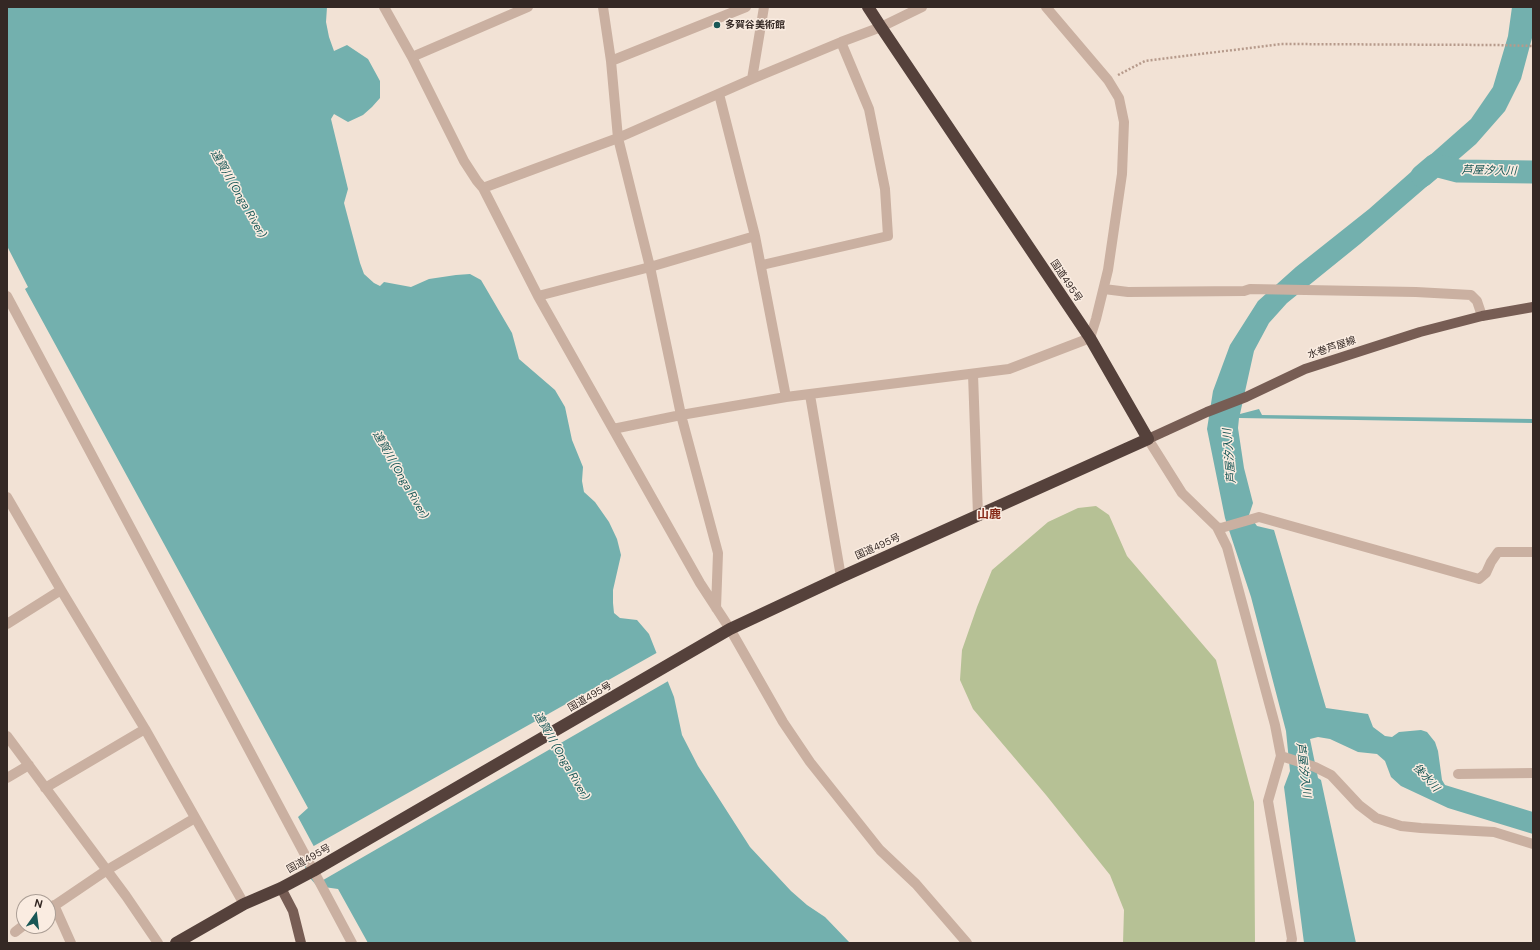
<!DOCTYPE html>
<meta charset="utf-8">
<style>
body{margin:0}
#map{position:relative;width:1540px;height:950px;overflow:hidden;background:#f2e2d5;font-family:"DM Sans",sans-serif}
canvas{display:block}
.frame{position:absolute;inset:0;border:8px solid #342824;pointer-events:none}
.north{position:absolute;left:16px;top:894px;width:40px;height:40px;box-sizing:border-box;background:#faece1;border:1px solid #ab9e95;border-radius:50%;rotate:14deg;font-size:11px;font-weight:700;line-height:16px;text-align:center;color:#342824}
.north::after{content:'';display:block;margin:auto;width:14px;height:18px;background:#185756;clip-path:polygon(50% 0,100% 100%,50% 72%,0 100%)}
</style>
<div id="map">
<canvas width="1540" height="950"></canvas>
<div class="frame"></div>
<div class="north">N</div>
</div>
<script>
const g = document.querySelector('canvas').getContext('2d');
g.lineJoin = 'round';
function fillPath(path, color) { g.fillStyle = color; g.fill(path, 'evenodd'); }
const poly = rows => new Path2D(rows.map(r => 'M' + r).join(''));
function stroke(path, color, width, dash) { g.strokeStyle = color; g.lineWidth = width; g.lineCap = dash ? 'butt' : 'round'; g.setLineDash(dash || []); g.stroke(path); }
function write(font, color, halo, rows, align = 'center') {
  g.font = font + ' "DM Sans","Noto Sans JP",sans-serif'; g.lineWidth = 3; g.setLineDash([]); g.textBaseline = 'middle'; g.strokeStyle = halo; g.fillStyle = color; for (const [text, x, y, turn = 0] of rows) {
    g.save(); g.translate(x, y); g.rotate((+turn || 0) * Math.PI / 180); g.textAlign = isNaN(turn) ? turn : align; if (halo) g.strokeText(text, 0, 0); g.fillText(text, 0, 0); g.restore();
  }
}
const green = poly([
 [1096,506,1109,515,1127,556,1216,660,1254,802,1255,943,1123,943,1124,910,1110,875,1046,795,973,709,960,680,962,650,977,607,992,570,1048,522,1078,508]
]);
const water = poly([
 [7,7,327,7,326,22,329,37,334,51,347,45,368,59,380,81,380,98,372,107,363,115,348,122,334,114,331,119,348,189,344,203,360,263,364,274,374,283,380,286,384,282,411,287,429,279,456,275,470,274,481,280,512,333,519,359,555,390,565,407,572,440,583,467,582,481,584,492,595,502,609,522,617,539,621,555,613,590,613,603,614,613,620,618,637,620,649,634,674,697,682,735,698,766,750,847,791,891,807,905,825,917,850,943,368,943,338,889,317,886,310,878,304,865,319,856,298,817,308,808,25,289,28,287,7,246],
 [1512,7,1533,7,1532,38,1521,79,1505,111,1476,144,1360,244,1287,303,1269,323,1254,351,1240,414,1259,409,1262,415,1533,419,1533,423,1239,418,1238,428,1244,468,1253,503,1249,515,1257,526,1274,530,1326,708,1368,714,1373,727,1385,736,1392,737,1399,732,1421,730,1427,732,1435,742,1438,751,1442,780,1445,785,1533,812,1533,834,1448,808,1401,786,1391,777,1385,761,1377,754,1358,752,1330,739,1318,737,1310,739,1318,778,1321,780,1356,943,1304,943,1284,787,1290,771,1286,731,1251,597,1225,518,1207,429,1213,391,1230,345,1258,301,1296,267,1369,209,1471,119,1493,87,1508,36]
]);
const pier = poly([
 [660,651,670,680,318,883,305,862,316,856,312,847]
]);
const river = poly([
 [1422,176,1435,165,1458,171,1533,172]
]);
const path = poly([
 [1118,75,1145,61,1281,44,1497,45,1533,46]
]);
const minor = poly([
 [384,7,412,57,464,161,477,181,483,188,538,296,700,583,730,629,783,722,810,762,880,850,916,884,967,943],
 [603,7,611,61,618,138,650,267,681,415,718,553,716,608],
 [412,57,528,7],
 [611,61,746,7],
 [752,79,841,42,881,27,922,7],
 [719,94,755,236,786,397],
 [483,188,618,138,752,79,764,7],
 [762,265,888,236,885,189,869,109,841,42],
 [1104,289,1128,292,1244,291,1250,289,1416,292,1471,295,1477,301,1482,316],
 [7,296,352,943],
 [538,296,650,267,755,236],
 [973,374,978,515],
 [810,395,841,577],
 [613,429,681,415,786,397,1009,369,1090,338,1096,319,1108,270,1122,174,1124,122,1119,98,1108,80,1046,7],
 [1148,439,1182,493,1217,527,1227,547,1275,725,1281,756,1315,767,1331,775,1359,805,1376,818,1401,826,1421,828,1494,832,1533,844],
 [7,497,61,590,145,729,244,904],
 [1217,527,1221,528,1259,517,1479,579,1486,573,1491,562,1498,552,1533,552],
 [7,624,61,590],
 [7,736,126,896,158,943],
 [1281,756,1268,801,1292,939,1291,943],
 [1458,774,1533,773],
 [7,778,29,765],
 [45,788,145,729],
 [54,905,71,943],
 [48,910,107,870,195,818],
 [15,932,24,925]
]);
const major = poly([
 [1148,439,1207,412,1246,397,1305,369,1420,332,1482,316,1533,307],
 [281,888,293,911,301,943]
]);
const highway = poly([
 [176,943,244,904,281,888,313,871,730,629,841,577,1148,439,1090,338,881,27,868,7]
]);
const markers = [
 [717,25,4,"#185756"]
];
const poiNames = [
 ["多賀谷美術館",725,25]
];
const streetNames = [
 ["国道495号",1066,281,56],
 ["水巻芦屋線",1332,348,-18],
 ["国道495号",878,547,-24],
 ["国道495号",590,697,-30],
 ["国道495号",309,859,-29]
];
const waterNames = [
 ["芦屋汐入川",1489,171,1],
 ["遠賀川 (Onga River)",238,194,60],
 ["芦屋汐入川",1230,456,-95],
 ["遠賀川 (Onga River)",400,475,60],
 ["遠賀川 (Onga River)",561,756,60],
 ["芦屋汐入川",1303,770,83],
 ["後水川",1426,778,48]
];
const quarterNames = [
 ["山鹿",989,515]
];
fillPath(green, '#b6c195');
fillPath(water, '#73b0ae');
fillPath(pier, '#f2e2d5');
stroke(river, '#73b0ae', 23);
stroke(path, '#b69a8b', 2.5, [2, 2]);
stroke(minor, '#cab0a1', 10);
stroke(major, '#775d54', 10);
stroke(highway, '#55413b', 12);
for (const [x, y, r, color] of markers) { const dot = new Path2D(); dot.arc(x, y, r, 0, 2 * Math.PI); g.fillStyle = color; g.fill(dot); stroke(dot, '#faece1', 1.5); }
write('bold 10px', '#342824', '#faece1', poiNames, 'left');
write('10px', '#342824', '#faece1', streetNames);
write('italic 11px', '#185756', '#faece1', waterNames);
write('bold 12px', '#872a19', '#faece1', quarterNames);
</script>
